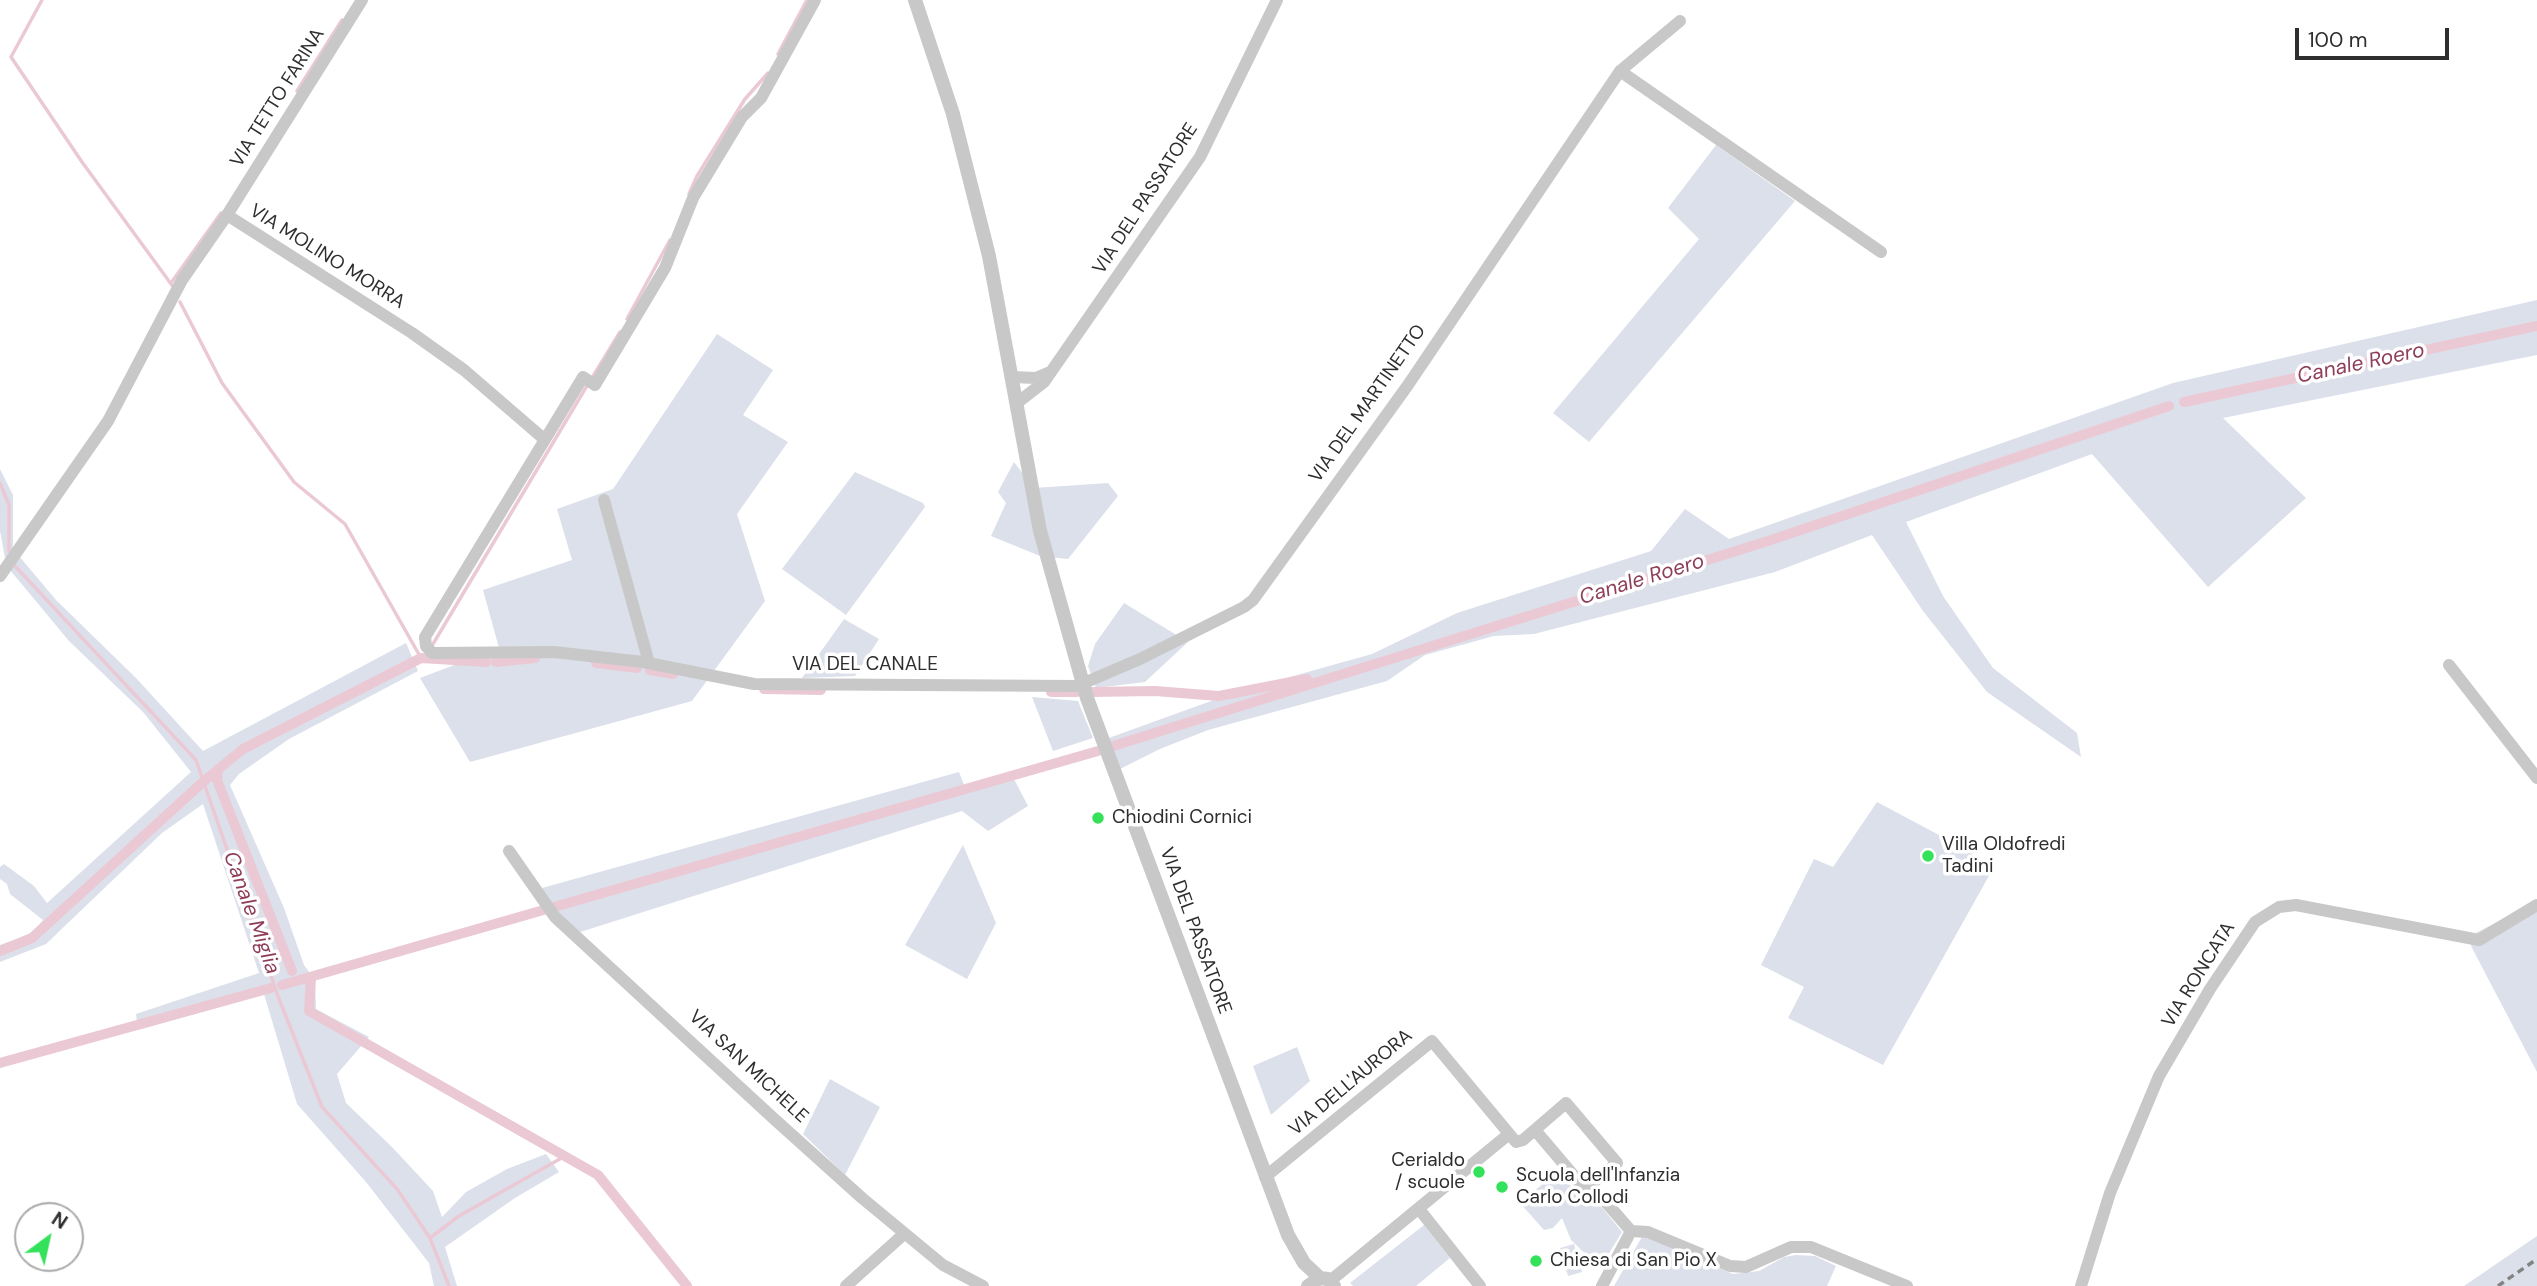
<!DOCTYPE html>
<style>
body{margin:0}
#map{position:relative;width:2537px;height:1286px;overflow:hidden;background:#fff;font-family:"DM Sans",sans-serif}
canvas{display:block}
.north{position:absolute;left:14px;top:1202px;width:70px;height:70px;box-sizing:border-box;background:#fff;border:2px solid #ababab;border-radius:50%;rotate:33deg;font-size:19px;font-weight:700;line-height:28px;text-align:center;color:#2e2e2e}
.north::after{content:'';display:block;margin:auto;width:24px;height:32px;background:#34e15a;clip-path:polygon(50% 0,100% 100%,50% 72%,0 100%)}
.scale{position:absolute;left:2295px;top:28px;width:154px;height:32px;box-sizing:border-box;border:4px solid #2e2e2e;border-top:0;padding-left:9px;font-size:21px;line-height:24px;white-space:nowrap;color:#2e2e2e;-webkit-text-stroke:5px #fff;paint-order:stroke}
</style>
<div id="map">
<canvas width="2537" height="1286"></canvas>
<div class="north">N</div>
<div class="scale">100 m</div>
</div>
<script>
const g = document.querySelector('canvas').getContext('2d');
g.lineJoin = 'round';
function fillPath(path, color) { g.fillStyle = color; g.fill(path, 'evenodd'); }
const poly = rows => new Path2D(rows.map(r => 'M' + r).join(''));
function stroke(path, color, width, dash) { g.strokeStyle = color; g.lineWidth = width; g.lineCap = dash ? 'butt' : 'round'; g.setLineDash(dash || []); g.stroke(path); }
function write(font, color, halo, rows, align = 'center') {
  g.font = font + ' "DM Sans",sans-serif'; g.lineWidth = 7; g.setLineDash([]); g.textBaseline = 'middle'; g.strokeStyle = halo; g.fillStyle = color; for (const [text, x, y, turn = 0] of rows) {
    g.save(); g.translate(x, y); g.rotate((+turn || 0) * Math.PI / 180); g.textAlign = isNaN(turn) ? turn : align; if (halo) g.strokeText(text, 0, 0); g.fillText(text, 0, 0); g.restore();
  }
}
const green = poly([
 [1716,145,1795,201,1589,442,1553,413,1699,239,1668,208],
 [2537,300,2537,355,2223,418,2306,498,2208,587,2092,454,1906,522,1943,596,1993,668,2077,733,2081,757,1987,692,1923,611,1872,535,1775,572,1534,634,1494,636,1425,655,1387,681,1208,730,1160,749,1118,770,1106,739,1236,692,1372,654,1457,613,1651,551,1685,509,1729,539,2173,383],
 [717,334,773,370,743,415,788,442,737,514,765,601,692,701,470,762,420,678,499,648,483,590,572,560,557,509,613,489],
 [1014,462,1034,488,1108,483,1118,496,1068,559,1040,556,991,536,1006,503,998,492],
 [0,469,13,495,13,549,5,558,0,531],
 [855,472,923,503,925,507,846,615,782,569],
 [19,556,56,600,136,678,203,751,406,643,418,671,289,739,239,774,230,785,284,908,304,965,315,980,316,1009,369,1037,337,1074,346,1103,392,1147,433,1191,442,1217,466,1192,507,1169,546,1154,559,1172,515,1198,445,1247,457,1286,434,1286,429,1263,366,1182,297,1104,264,994,138,1030,136,1014,259,973,203,804,162,833,46,944,0,962,0,945,31,934,43,920,10,894,7,884,0,879,0,867,4,864,34,886,47,903,191,772,143,712,69,641,10,570],
 [1124,603,1188,642,1145,682,1096,688,1088,666,1095,644],
 [844,619,879,639,855,676,802,678],
 [1032,697,1078,701,1093,738,1053,751],
 [959,772,967,792,1013,777,1028,806,988,831,962,811,577,933,559,917,542,888],
 [1877,802,1971,852,1990,874,1883,1065,1788,1018,1804,987,1761,965,1814,859,1833,867],
 [963,845,996,923,967,979,905,945],
 [2537,901,2537,1072,2471,946,2472,935],
 [1297,1047,1310,1081,1271,1115,1253,1066],
 [830,1079,880,1107,845,1175,803,1134],
 [1558,1171,1583,1200,1591,1194,1622,1232,1600,1268,1571,1240,1562,1218,1553,1228,1544,1230,1520,1203],
 [1424,1225,1450,1258,1416,1286,1353,1286,1350,1283],
 [1643,1235,1733,1274,1759,1271,1784,1257,1796,1255,1815,1256,1836,1266,1827,1286,1614,1286],
 [2537,1236,2537,1286,2464,1286],
 [1574,1244,1582,1272,1568,1276,1560,1248]
]);
const stream = poly([
 [42,0,11,57,82,162,174,288],
 [778,54,807,0],
 [297,91,342,20],
 [689,194,697,176,745,99,768,73],
 [171,283,221,213],
 [180,302,222,383,294,482,345,524,421,658],
 [627,319,670,240],
 [592,378,620,332],
 [0,483,9,505,9,551],
 [15,566,196,760,279,999,322,1107,397,1189,430,1238,449,1286],
 [433,644,588,384],
 [430,1238,459,1216,565,1156]
]);
const canal = poly([
 [2184,402,2537,326],
 [496,662,535,658],
 [596,663,637,668],
 [650,670,673,674],
 [764,689,821,690],
 [1051,692,1077,692],
 [1091,692,1155,691,1219,696,1307,679],
 [1113,746,1768,541,2169,406],
 [218,769,217,780,292,971],
 [0,951,32,938,204,781,243,749,421,658,486,662],
 [311,977,309,1011,598,1175,687,1286],
 [282,985,1098,751],
 [0,1063,271,988]
]);
const minor = poly([
 [815,0,761,98,742,117,693,198,665,268,595,385,583,377,425,637,426,646,432,653,554,652,643,662,754,684,1077,686,1140,659,1244,607,1253,600,1408,385,1620,71,1680,21],
 [1620,71,1881,252],
 [227,215,412,333,464,370,544,439],
 [1012,377,1036,378,1050,372],
 [1017,403,1044,382,1200,157,1277,0],
 [604,500,649,663],
 [0,576,108,421,182,280,227,215,362,0],
 [2449,665,2537,778],
 [509,851,555,917,772,1117,862,1198,943,1265,983,1286],
 [1265,1177,1432,1041,1516,1142,1523,1140,1566,1103,1617,1163,1585,1189,1535,1130],
 [1591,1185,1631,1231,1648,1232,1730,1266,1746,1267,1791,1247,1811,1247,1907,1286],
 [1419,1209,1480,1286],
 [1330,1281,1509,1134],
 [846,1286,904,1234],
 [1602,1286,1631,1231],
 [2081,1286,2110,1193,2159,1076,2210,989,2255,922,2279,907,2296,905,2479,940,2537,905]
]);
const tertiary = poly([
 [915,0,953,114,989,256,1040,531,1087,698,1288,1235,1304,1263,1320,1278],
 [1308,1286,1320,1278,1328,1279,1334,1286]
]);
const rail = poly([
 [2498,1286,2537,1259]
]);
const markers = [
 [1098,818,7,"#34e15a"],
 [1928,856,7,"#34e15a"],
 [1479,1172,7,"#34e15a"],
 [1502,1187,7,"#34e15a"],
 [1536,1261,7,"#34e15a"]
];
const streetNames = [
 ["VIA TETTO FARINA",278,98,-58],
 ["VIA DEL PASSATORE",1146,199,-57],
 ["VIA MOLINO MORRA",327,257,32],
 ["VIA DEL MARTINETTO",1368,404,-55],
 ["VIA DEL CANALE",865,665],
 ["VIA DEL PASSATORE",1195,931,70],
 ["VIA RONCATA",2199,975,-58],
 ["VIA SAN MICHELE",748,1067,43],
 ["VIA DELL'AURORA",1351,1083,-40]
];
const poiNames = [
 ["Chiodini Cornici",1112,818],
 ["Villa Oldofredi",1942,845],
 ["Tadini",1942,867],
 ["Cerialdo",1465,1161,"right"],
 ["/ scuole",1465,1183,"right"],
 ["Scuola dell'Infanzia",1516,1176],
 ["Carlo Collodi",1516,1198],
 ["Chiesa di San Pio X",1550,1261]
];
const waterNames = [
 ["Canale Roero",2361,364,-12],
 ["Canale Roero",1642,580,-17],
 ["Canale Miglia",251,913,70]
];
fillPath(green, '#dce0eb');
stroke(stream, '#ebc9d4', 3.5);
stroke(canal, '#ebc9d4', 10);
stroke(minor, '#c8c8c8', 12);
stroke(tertiary, '#c8c8c8', 14);
stroke(rail, '#838383', 3.5, [7, 5]);
for (const [x, y, r, color] of markers) { const dot = new Path2D(); dot.arc(x, y, r, 0, 2 * Math.PI); g.fillStyle = color; g.fill(dot); stroke(dot, '#fff', 2.5); }
write('19px', '#2e2e2e', '#fff', streetNames);
write('19px', '#2e2e2e', '#fff', poiNames, 'left');
write('italic 21px', '#8e3e58', '#fff', waterNames);
</script>
